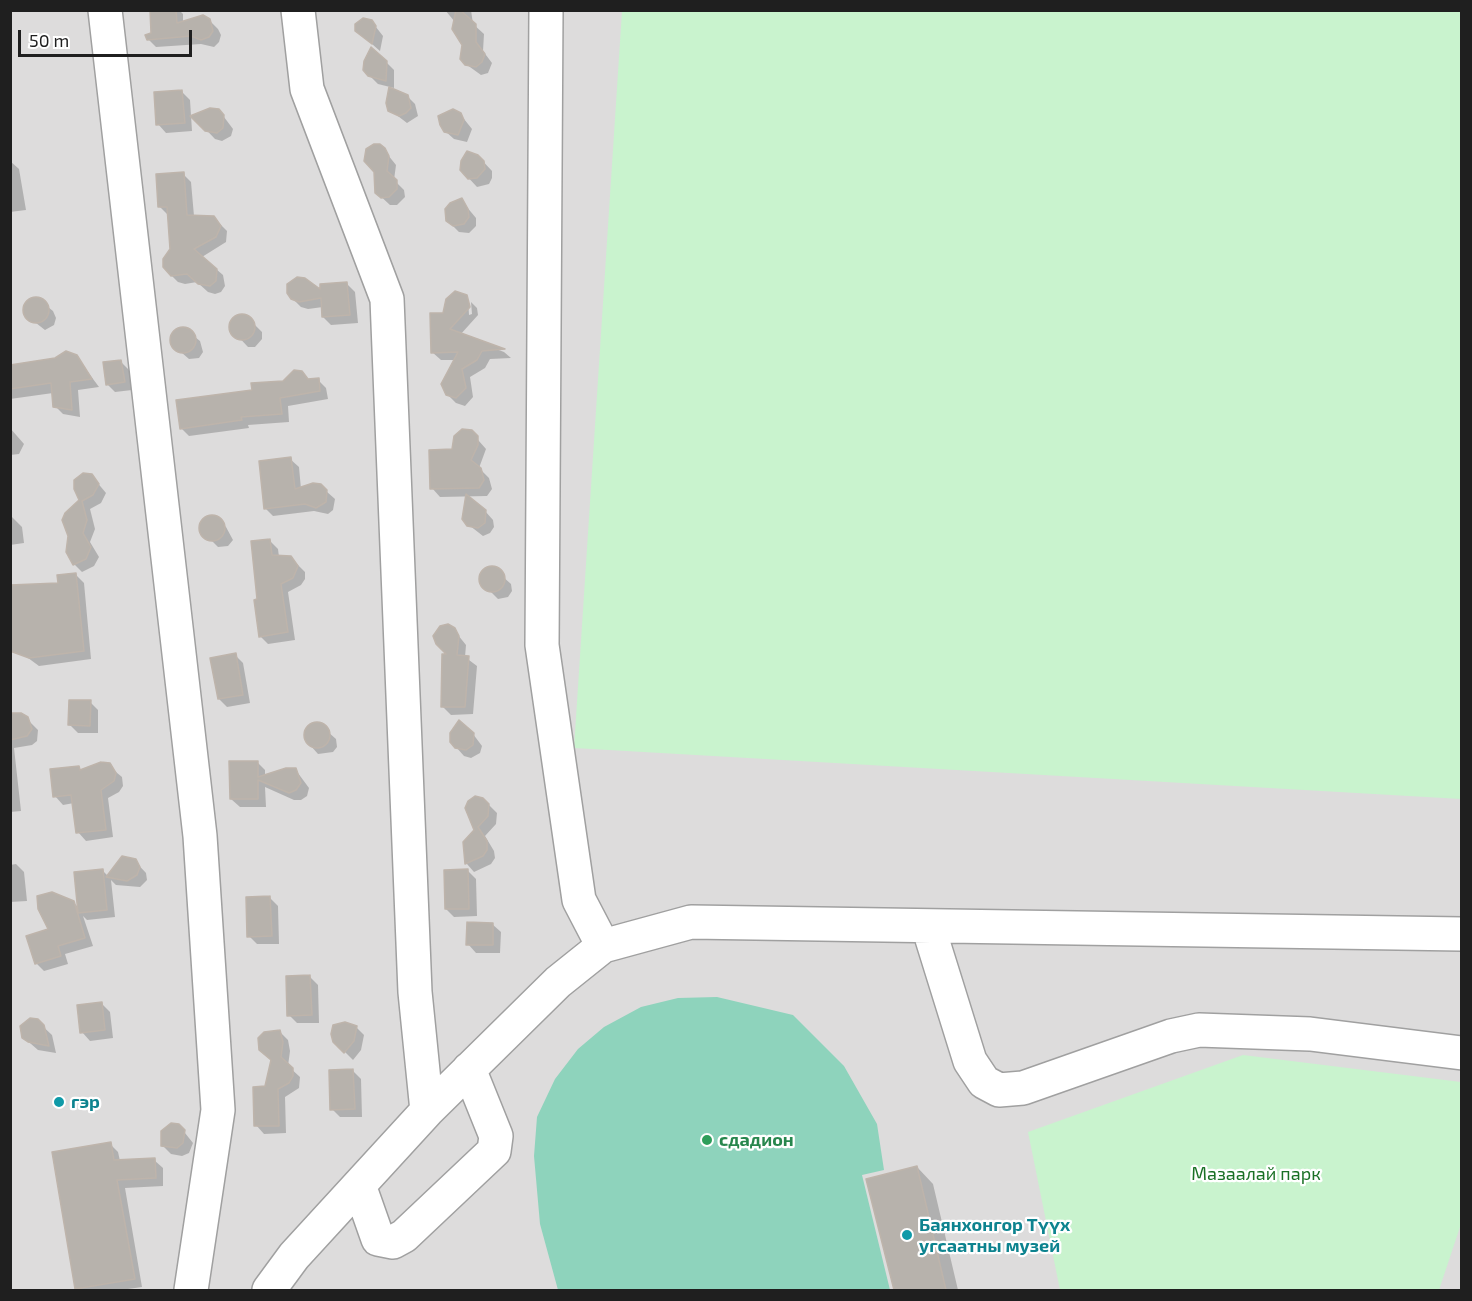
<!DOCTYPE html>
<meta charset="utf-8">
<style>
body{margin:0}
#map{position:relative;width:1472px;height:1301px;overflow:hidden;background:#eeece6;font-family:"Exo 2",sans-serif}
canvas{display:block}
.frame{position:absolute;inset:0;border:12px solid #1f1f1f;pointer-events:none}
.scale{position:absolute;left:18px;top:30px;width:174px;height:27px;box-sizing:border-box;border:3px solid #1f1f1f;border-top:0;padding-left:8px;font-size:18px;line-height:21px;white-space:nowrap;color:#1f1f1f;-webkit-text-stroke:4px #fff;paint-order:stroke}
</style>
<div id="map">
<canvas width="1472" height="1301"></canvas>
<div class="frame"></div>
<div class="scale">50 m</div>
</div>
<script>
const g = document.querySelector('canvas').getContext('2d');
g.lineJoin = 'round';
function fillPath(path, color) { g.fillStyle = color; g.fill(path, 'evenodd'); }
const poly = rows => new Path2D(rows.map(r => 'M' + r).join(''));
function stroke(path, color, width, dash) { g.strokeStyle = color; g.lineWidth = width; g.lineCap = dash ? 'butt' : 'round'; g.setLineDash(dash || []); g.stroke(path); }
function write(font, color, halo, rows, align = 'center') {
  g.font = font + ' "Exo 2",sans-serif'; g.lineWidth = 4.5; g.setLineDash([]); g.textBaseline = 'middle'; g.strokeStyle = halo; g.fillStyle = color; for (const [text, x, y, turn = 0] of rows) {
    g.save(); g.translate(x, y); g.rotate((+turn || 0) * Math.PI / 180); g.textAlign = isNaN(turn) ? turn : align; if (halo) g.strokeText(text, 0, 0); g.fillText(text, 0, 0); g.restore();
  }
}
const residential = poly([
 [11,11,1461,11,1461,1290,11,1290]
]);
const park = poly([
 [622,11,1461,11,1461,799,574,748],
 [1243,1055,1461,1082,1461,1224,1439,1290,1060,1290,1028,1132]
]);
const pitch = poly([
 [717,997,793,1015,844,1066,877,1124,884,1170,862,1175,890,1290,558,1290,540,1224,534,1156,537,1117,555,1079,578,1049,604,1027,641,1007,678,998]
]);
const shadow = poly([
 [151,10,179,10,183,14,183,22,209,20,218,29,221,35,219,42,214,47,201,44,156,47,148,39,153,34],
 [471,10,473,24,484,34,483,51,492,63,488,73,481,75,463,62,463,45,455,22,445,10],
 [372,22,383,36,380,51,357,31],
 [386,62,394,70,394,88,378,84,369,75],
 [182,92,190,100,192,131,166,133,158,124],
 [407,96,415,104,418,116,407,123,390,110],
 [221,113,233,129,231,136,222,141,215,139,193,116],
 [460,114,472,129,467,142,454,139,445,131],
 [384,150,396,165,394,180,404,190,405,197,397,205,390,205,376,192],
 [478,156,492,171,492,178,489,184,477,187,464,173],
 [10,161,19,169,26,210,10,212],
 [183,174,191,182,194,216,219,223,227,231,226,242,202,257,223,275,225,286,221,292,215,294,208,292,197,282,185,284,178,282,169,273,171,249,168,215,160,207],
 [461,200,476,218,476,226,469,233,459,232,450,223],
 [347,284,355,292,358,323,331,325,323,317,323,307,308,309,301,307,292,298],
 [38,299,53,311,56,318,54,325,45,330,27,316,25,309,27,303],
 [468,299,469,315,472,314,471,302,477,308,478,315,460,335,504,352,511,358,490,359,485,368,470,377,473,397,465,406,456,403,447,394,455,360,441,360,432,352,444,314],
 [240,317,248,318,262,332,262,339,255,347,248,347,232,330,232,323],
 [185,329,200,341,203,352,199,358,189,359,174,346,172,339,178,330],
 [76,356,99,387,78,390,80,417,63,414,55,406,53,393,10,399,10,366],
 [121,362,129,370,132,390,115,392,107,384],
 [308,379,318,380,326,388,328,399,288,406,289,422,248,425,249,428,189,436,181,428,253,391],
 [10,428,24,444,19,454,10,455],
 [471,432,486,449,479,468,489,478,492,489,487,496,440,497,432,488,453,450],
 [290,459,299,467,301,489,326,491,335,499,333,510,328,514,314,511,273,516,265,508],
 [91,475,106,493,101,503,90,509,95,529,90,542,99,557,94,566,82,572,74,564,81,501],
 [485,511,493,520,494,527,490,533,483,536,465,522],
 [10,515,22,527,24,543,10,545],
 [210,517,217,518,226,527,233,540,228,546,218,547,202,531,204,521],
 [270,541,278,549,279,557,290,557,305,572,305,579,301,585,288,592,295,640,268,644,260,636,259,600],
 [493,568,511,584,512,591,508,597,498,599,481,582,482,575,486,569],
 [76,575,84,583,91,659,39,666,20,652,10,607,10,585,60,584],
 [454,630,466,645,465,657,477,666,473,714,451,715,443,707],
 [235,655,243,663,250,703,227,707,219,699],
 [90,702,98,710,98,733,78,733,70,725],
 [10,715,24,716,38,730,37,741,32,745,14,748,21,811,10,812],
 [319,724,336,739,337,747,333,752,318,754,310,745,306,734,309,728],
 [470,730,482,746,480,753,471,758,464,756,456,747],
 [257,762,265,770,265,776,295,769,309,788,307,796,301,800,294,800,265,787,266,807,240,807,231,799],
 [105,763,122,777,123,786,119,792,108,798,113,837,86,841,78,832,74,803,63,805,55,796,79,768,82,771],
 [483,799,497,813,496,824,485,836,494,851,495,858,491,864,474,872,467,864,465,842,476,830],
 [123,857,132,858,146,873,147,880,140,887,116,885,111,880,115,917,87,920,83,916,93,946,65,954,68,964,44,971,36,963,51,930,73,902,79,908,102,870,108,876],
 [16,864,24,872,27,901,10,902,10,865],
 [468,871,476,879,477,916,454,917,446,909],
 [270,898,278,906,279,944,257,944,249,936],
 [492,924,501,932,500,953,476,953,468,944],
 [310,977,318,985,319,1023,297,1023,289,1015],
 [102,1004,110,1012,113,1038,90,1041,82,1032],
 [37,1021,52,1035,56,1053,38,1050,23,1037],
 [356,1027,364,1035,361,1050,353,1060,345,1052],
 [279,1031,288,1040,290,1051,288,1066,300,1077,299,1088,285,1097,286,1133,264,1134,256,1125],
 [353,1071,361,1079,362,1117,340,1117,332,1109],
 [181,1128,193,1143,189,1153,182,1156,171,1154,163,1146],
 [110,1144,118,1152,120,1161,154,1160,163,1168,163,1186,125,1188,142,1287,121,1290,78,1290,76,1289],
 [917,1167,933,1184,958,1290,895,1290,868,1180]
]);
const building = poly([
 [150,10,176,10,177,23,203,15,210,19,213,31,209,37,201,40,191,36,147,40,145,35,151,33,150,10],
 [456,10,460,10,476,24,476,42,485,54,482,62,476,67,465,65,460,59,462,45,452,29,456,10],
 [363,18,372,20,376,26,372,44,355,31,355,24,363,18],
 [371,47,387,61,386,81,368,76,363,70,364,61,371,47],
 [389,87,408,95,411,108,406,113,399,116,388,111,386,103,389,87],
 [182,90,185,123,156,125,154,92,182,90],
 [210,108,219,109,224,115,223,128,217,133,205,131,190,116,210,108],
 [453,109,461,113,464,120,458,135,444,132,440,125,438,116,453,109],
 [374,144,380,144,385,148,389,156,387,171,397,180,397,189,389,197,381,198,375,193,374,172,364,161,366,149,374,144],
 [467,151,478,155,484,161,485,169,477,178,468,179,460,170,461,161,467,151],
 [184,172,187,215,214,216,221,226,216,237,194,249,217,269,216,281,210,286,198,284,187,274,171,276,163,267,163,259,170,249,167,207,158,207,156,174,184,172],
 [462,198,468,209,469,217,464,224,453,226,446,221,445,209,450,203,462,198],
 [297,277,305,278,320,289,320,284,347,282,350,315,322,317,321,298,299,302,291,299,287,293,287,284,297,277],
 [455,291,467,295,470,307,450,329,505,349,482,351,477,360,462,369,466,388,456,398,446,395,441,384,458,352,431,353,430,313,443,313,446,299,455,291],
 '23 310a13 13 0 1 1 26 0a13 13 0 1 1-26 0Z',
 '229 327a13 13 0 1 1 26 0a13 13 0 1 1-26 0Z',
 '170 340a13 13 0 1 1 26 0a13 13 0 1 1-26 0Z',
 [66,351,77,355,92,379,70,382,72,410,53,407,51,383,10,389,10,365,55,358,66,351],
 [121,360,125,382,106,385,103,362,121,360],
 [294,370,302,371,308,379,319,378,320,391,280,398,282,414,241,417,242,420,180,429,176,400,252,390,251,383,283,381,294,370],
 [462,429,472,430,478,436,478,445,471,460,481,468,484,480,479,488,430,489,429,450,452,449,454,436,462,429],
 [291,457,295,489,313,483,321,484,327,490,326,502,316,508,305,504,264,509,259,461,291,457],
 [83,473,92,474,99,484,93,495,82,501,87,520,83,533,91,547,86,559,73,565,66,552,68,536,62,520,65,513,79,500,74,489,74,480,83,473],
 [466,494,486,510,485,523,478,528,467,526,462,519,466,494],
 '199 528a13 13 0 1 1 26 0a13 13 0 1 1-26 0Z',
 [270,539,272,555,291,556,298,566,293,578,281,584,288,632,259,637,254,600,257,599,251,541,270,539],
 '479 579a13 13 0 1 1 26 0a13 13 0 1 1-26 0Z',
 [76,573,84,651,29,658,10,651,10,585,58,583,57,575,76,573],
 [448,624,455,628,459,636,457,655,469,656,465,707,441,707,442,654,446,654,436,644,433,636,440,626,448,624],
 [236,653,243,695,218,699,210,658,236,653],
 [69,700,91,700,90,726,68,725,69,700],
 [10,713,21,713,28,717,32,729,27,736,10,740,10,713],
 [459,720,474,733,473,745,466,750,455,748,450,742,450,733,459,720],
 '304 735a13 13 0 1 1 26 0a13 13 0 1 1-26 0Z',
 [229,761,258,761,258,777,286,768,296,768,301,783,296,790,289,793,258,780,258,799,230,799,229,761],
 [101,762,110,763,116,773,114,781,101,790,106,830,76,833,71,795,53,797,50,769,79,766,80,770,101,762],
 [475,796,483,798,489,804,488,816,478,827,487,841,487,850,483,856,465,864,463,842,474,830,465,808,468,801,475,796],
 [122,856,136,859,140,867,137,875,127,881,106,877,122,856],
 [103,869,107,910,78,913,74,872,103,869],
 [468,869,469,909,445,909,444,870,468,869],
 [52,892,74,901,85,938,58,946,61,956,35,964,26,936,48,929,38,909,37,896,52,892],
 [270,896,272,936,247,937,246,897,270,896],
 [467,922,493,923,493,945,466,945,467,922],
 [310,975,312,1015,287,1016,286,976,310,975],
 [102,1002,105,1030,80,1033,77,1005,102,1002],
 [30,1018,38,1019,44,1025,49,1046,28,1042,22,1038,20,1026,30,1018],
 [345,1022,357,1026,354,1041,344,1053,333,1042,331,1034,333,1025,345,1022],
 [280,1030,283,1042,281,1057,293,1068,293,1076,289,1083,278,1089,279,1126,254,1126,253,1087,265,1086,271,1060,259,1050,258,1038,264,1032,280,1030],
 [353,1069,355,1109,330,1110,329,1070,353,1069],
 [171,1123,179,1124,185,1130,183,1143,177,1148,161,1146,161,1131,171,1123],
 [111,1142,114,1160,155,1158,156,1178,117,1180,135,1279,75,1289,52,1152,111,1142],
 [917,1166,946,1290,894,1290,866,1179,917,1166]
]);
const minor = poly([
 [105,10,200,836,218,1110,191,1290],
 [298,10,307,89,387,299,415,992,427,1111],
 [546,10,542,645,579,900,603,946],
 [928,926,970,1061,984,1082,999,1090,1023,1088,1171,1036,1199,1030,1310,1034,1462,1053],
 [359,1185,378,1239,393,1242,404,1236,494,1151,496,1136,469,1069],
 [269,1290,294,1256,427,1111,558,982,603,946,691,922,1462,934]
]);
const markers = [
 [59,1102,6,"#0f9aa8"],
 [707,1140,6,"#2e9e5b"],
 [907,1235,6,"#0f9aa8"]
];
const cultureNames = [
 ["гэр",71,1102],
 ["Баянхонгор Түүх",919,1225],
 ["угсаатны музей",919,1246]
];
const leisureNames = [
 ["сдадион",719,1140]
];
const parkNames = [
 ["Мазаалай парк",1256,1174]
];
fillPath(residential, '#dddcdc');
fillPath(park, '#c9f3ce');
fillPath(pitch, '#8ed3bc');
fillPath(shadow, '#0003');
fillPath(building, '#b7b2ac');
stroke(building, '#beb4ab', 1.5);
stroke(minor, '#a0a0a0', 36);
stroke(minor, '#fff', 33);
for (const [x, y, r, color] of markers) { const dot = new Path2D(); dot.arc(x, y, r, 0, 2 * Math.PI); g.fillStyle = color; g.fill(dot); stroke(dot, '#fff', 2); }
write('bold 18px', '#0d838f', '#fff', cultureNames, 'left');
write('bold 18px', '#27864d', '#fff', leisureNames, 'left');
write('18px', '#1a7025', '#fff', parkNames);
</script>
